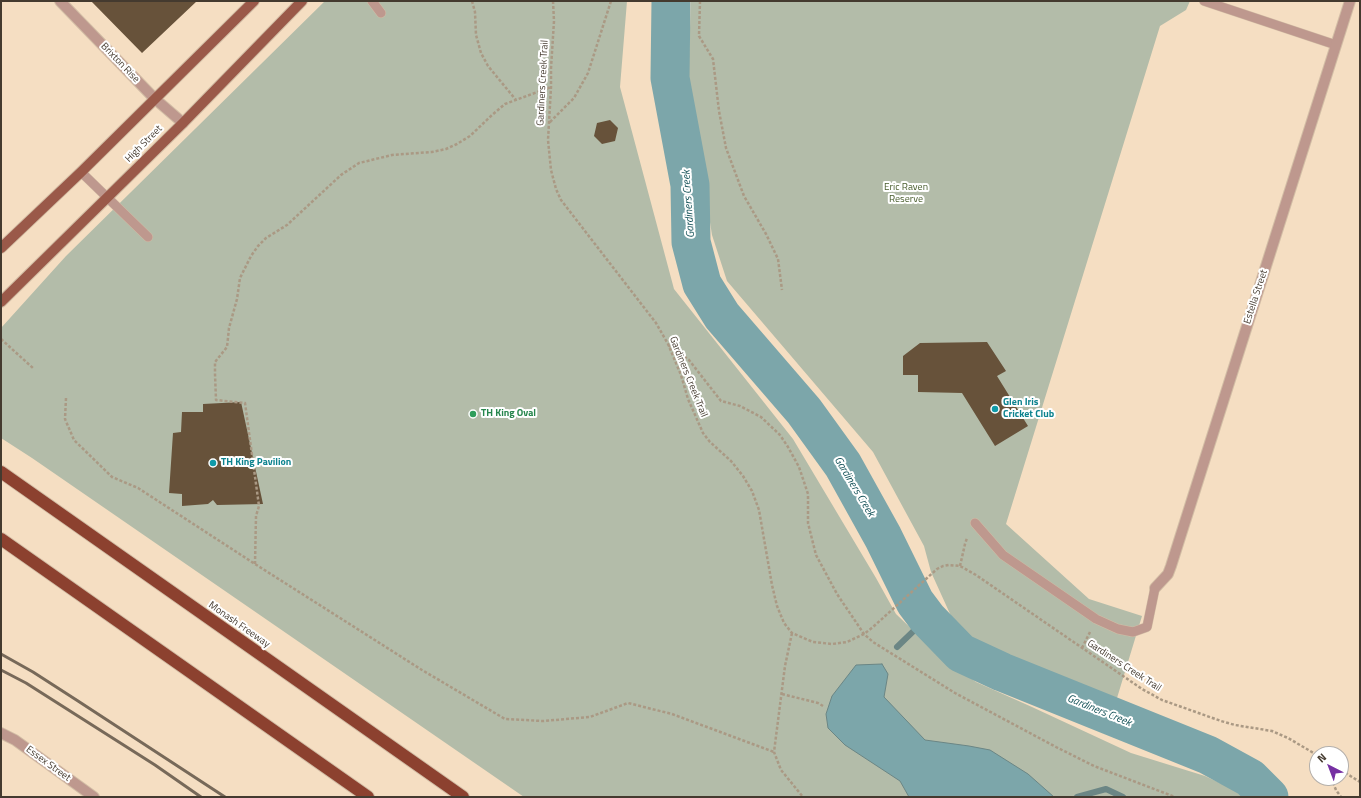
<!DOCTYPE html>
<style>
body{margin:0}
#map{position:relative;width:1361px;height:798px;overflow:hidden;background:#f5dec2;font-family:"Titillium Web",sans-serif}
canvas{display:block}
.frame{position:absolute;inset:0;border:2px solid #443a2f;pointer-events:none}
.north{position:absolute;left:1309px;top:746px;width:40px;height:40px;box-sizing:border-box;background:#fff;border:1px solid #b4b0ac;border-radius:50%;rotate:318deg;font-size:11px;font-weight:700;line-height:16px;text-align:center;color:#443a2f}
.north::after{content:'';display:block;margin:auto;width:14px;height:18px;background:#7630a3;clip-path:polygon(50% 0,100% 100%,50% 72%,0 100%)}
</style>
<div id="map">
<canvas width="1361" height="798"></canvas>
<div class="frame"></div>
<div class="north">N</div>
</div>
<script>
const g = document.querySelector('canvas').getContext('2d');
g.lineJoin = 'round';
function fillPath(path, color) { g.fillStyle = color; g.fill(path, 'evenodd'); }
const poly = rows => new Path2D(rows.map(r => 'M' + r).join(''));
function stroke(path, color, width, dash) { g.strokeStyle = color; g.lineWidth = width; g.lineCap = dash ? 'butt' : 'round'; g.setLineDash(dash || []); g.stroke(path); }
function write(font, color, halo, rows, align = 'center') {
  g.font = font + ' "Titillium Web",sans-serif'; g.lineWidth = 4; g.setLineDash([]); g.textBaseline = 'middle'; g.strokeStyle = halo; g.fillStyle = color; for (const [text, x, y, turn = 0] of rows) {
    g.save(); g.translate(x, y); g.rotate((+turn || 0) * Math.PI / 180); g.textAlign = isNaN(turn) ? turn : align; if (halo) g.strokeText(text, 0, 0); g.fillText(text, 0, 0); g.restore();
  }
}
const green = poly([
 [325,1,627,1,620,87,674,289,793,439,876,578,896,614,944,660,976,682,1032,707,1131,753,1205,776,1249,797,524,797,32,458,1,438,1,328,66,256],
 [691,1,1190,1,1186,10,1160,26,1006,524,1089,599,1142,616,1117,698,977,645,951,616,931,572,924,546,873,452,727,281,712,235,688,80]
]);
const water = poly([
 [882,664,888,674,884,697,925,740,969,746,990,750,1028,774,1054,797,909,797,900,781,845,745,828,728,826,714,832,696,856,665,882,664]
]);
const stream = poly([
 [897,647,927,618],
 [1077,797,1106,789,1123,797]
]);
const river = poly([
 [671,1,670,78,690,185,691,242,702,284,722,316,804,411,843,465,883,537,915,602,927,618,961,653,1002,672,1208,755,1250,778,1269,797]
]);
const building = poly([
 [91,1,197,1,142,53],
 [610,120,618,128,615,141,602,144,594,136,597,123],
 [987,342,1006,371,997,376,1028,426,995,446,962,393,918,392,918,375,903,375,903,356,920,343],
 [241,402,263,504,217,505,213,500,208,504,182,506,182,494,169,493,173,433,181,432,182,412,203,412,203,404]
]);
const path = poly([
 [472,1,475,12,476,35,481,53,488,66,516,100],
 [553,1,554,21,551,68,551,87,548,140,551,170,556,189,561,200,656,323,668,344,681,375,688,399,703,433,710,442,731,461,743,476,752,491,759,510,772,585,777,606,784,623,792,633,813,642,832,644,847,642,864,634,873,627,937,569,943,566,949,565,960,566,976,575,1142,689,1162,700,1221,721,1235,725,1272,731,1288,738,1317,755],
 [700,1,699,36,713,59,719,111,726,148,744,196,766,234,778,259,782,290],
 [550,122,574,98,588,73,611,1],
 [1,339,34,369],
 [668,345,689,360,721,401,740,406,761,417,780,435,788,447,799,467,808,494,808,523,816,555,837,594,864,634,873,642,955,693,1056,747,1094,766,1175,797],
 [66,398,65,419,74,440,112,477,138,488,255,564,422,670,505,719,543,721,590,717,628,703,672,714,774,752],
 [255,564,256,516,259,506,245,403,216,400,215,374,215,362,227,347,229,328,237,299,240,278,251,256,258,246,266,238,287,225,341,175,359,163,392,155,432,152,446,149,457,144,470,136,492,115,505,104,551,87],
 [960,566,965,544,967,538],
 [792,633,785,666,774,752,781,770,803,797],
 [1082,648,1090,632],
 [782,694,818,703,823,706],
 [1341,770,1360,782],
 [1331,778,1336,790,1341,797]
]);
const service = poly([
 [372,1,381,13],
 [1204,1,1336,45],
 [81,172,148,237],
 [975,523,1003,555,1096,619,1118,629,1133,632,1147,627,1155,588]
]);
const minor = poly([
 [60,1,154,98,183,123],
 [1155,588,1168,574,1171,566,1350,1],
 [1,733,15,740,94,797]
]);
const primary = poly([
 [1,248,81,172,254,1],
 [1,302,183,123,302,1]
]);
const motorway = poly([
 [1,472,463,797],
 [1,539,368,797]
]);
const rail = poly([
 [1,654,33,672,78,701,225,797],
 [1,670,26,683,155,765,201,797]
]);
const markers = [
 [995,409,4,"#0f9aa8"],
 [473,414,4,"#2e9e5b"],
 [213,463,4,"#0f9aa8"]
];
const streetNames = [
 ["Brixton Rise",120,63,46],
 ["Gardiners Creek Trail",543,83,-87],
 ["High Street",144,144,-45],
 ["Estella Street",1256,297,-72],
 ["Gardiners Creek Trail",688,377,68],
 ["Monash Freeway",239,625,35],
 ["Gardiners Creek Trail",1124,666,33],
 ["Essex Street",48,764,36]
];
const parkNames = [
 ["Eric Raven",906,188],
 ["Reserve",906,200]
];
const cultureNames = [
 ["Glen Iris",1003,403],
 ["Cricket Club",1003,415],
 ["TH King Pavilion",221,463]
];
const leisureNames = [
 ["TH King Oval",481,414]
];
const waterNames = [
 ["Gardiners Creek",689,204,-94],
 ["Gardiners Creek",854,487,59],
 ["Gardiners Creek",1099,711,22]
];
fillPath(green, '#b3bca9');
fillPath(water, '#7ca6aa');
stroke(water, '#6b8685', 1);
stroke(stream, '#6b8685', 6);
stroke(river, '#7ca6aa', 39);
fillPath(building, '#67523a');
stroke(service, '#d2bda5', 10);
stroke(minor, '#d2bda5', 12);
stroke(primary, '#d2bda5', 12);
stroke(motorway, '#d2bda5', 14);
stroke(path, '#aa9984', 2.5, [3, 2]);
stroke(service, '#be988e', 9);
stroke(minor, '#be988e', 10);
stroke(primary, '#9a5949', 10);
stroke(motorway, '#8c412f', 12);
stroke(rail, '#776959', 3);
for (const [x, y, r, color] of markers) { const dot = new Path2D(); dot.arc(x, y, r, 0, 2 * Math.PI); g.fillStyle = color; g.fill(dot); stroke(dot, '#fff', 1.5); }
write('10px', '#443a2f', '#fff', streetNames);
write('10px', '#495d2d', '#fff', parkNames);
write('bold 10px', '#0d838f', '#fff', cultureNames, 'left');
write('bold 10px', '#27864d', '#fff', leisureNames, 'left');
write('italic 11px', '#165359', '#fff', waterNames);
</script>
